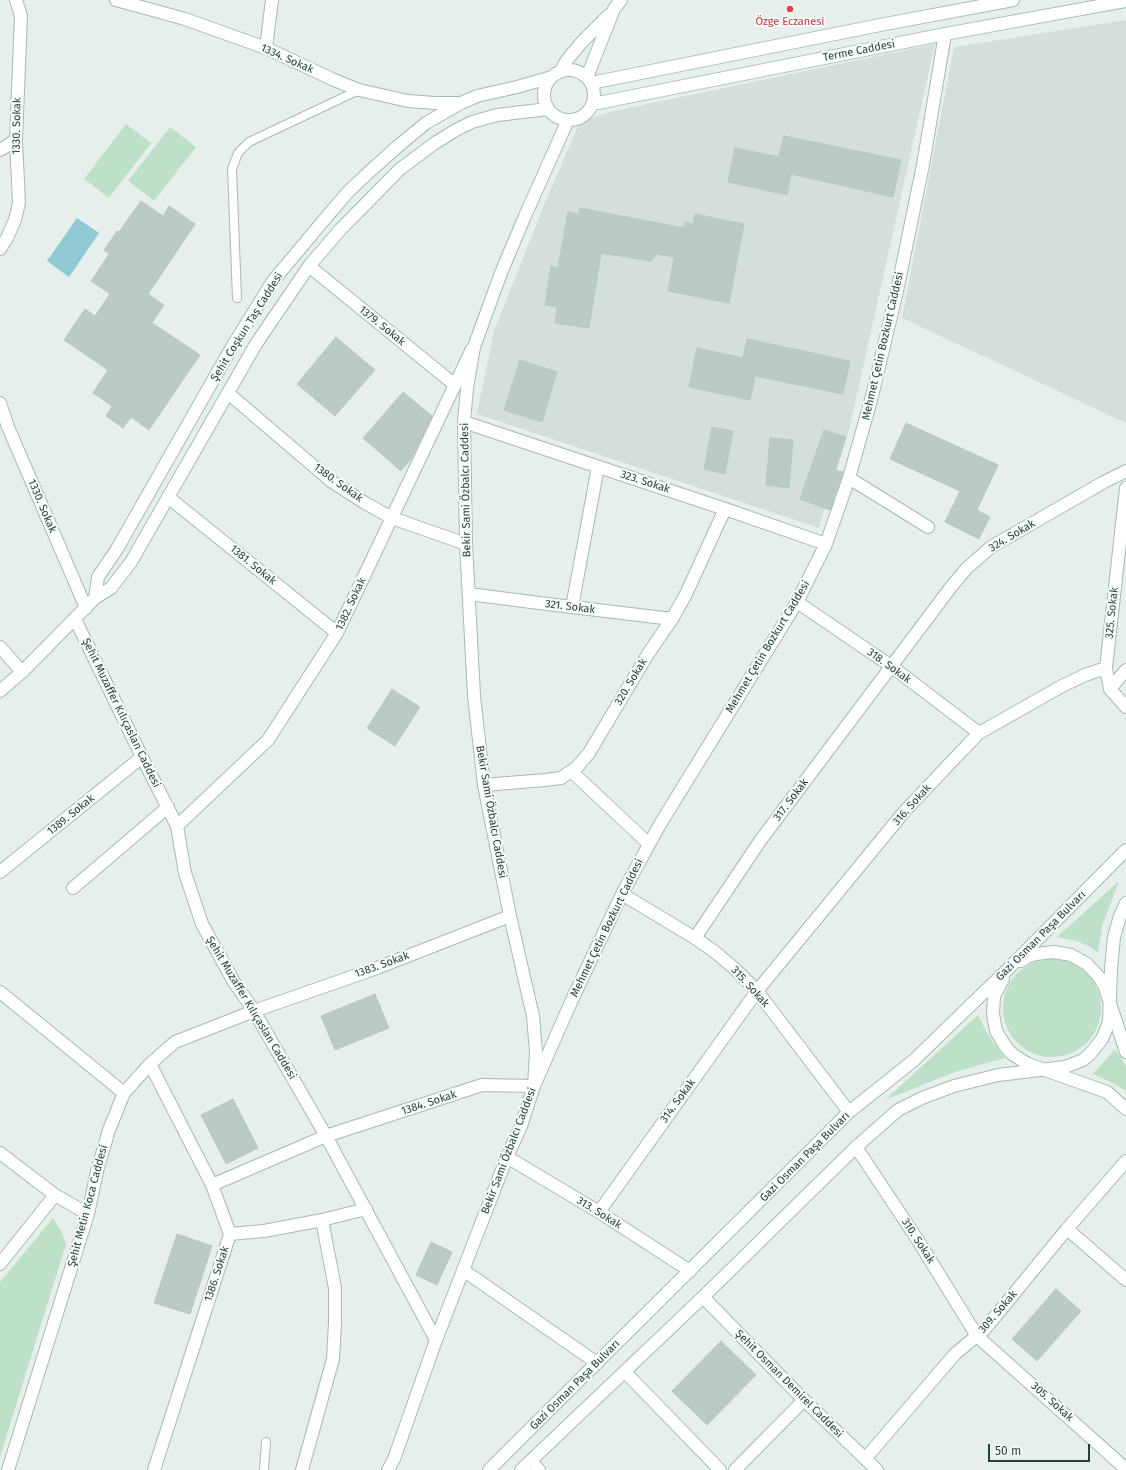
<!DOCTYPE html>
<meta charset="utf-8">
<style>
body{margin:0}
#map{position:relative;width:1126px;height:1470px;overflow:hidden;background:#e6efeb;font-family:"Fira Sans",sans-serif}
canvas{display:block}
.scale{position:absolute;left:988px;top:1444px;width:102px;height:18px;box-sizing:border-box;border:2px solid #24423a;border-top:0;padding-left:5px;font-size:12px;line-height:14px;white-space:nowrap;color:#24423a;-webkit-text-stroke:3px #f7fbf9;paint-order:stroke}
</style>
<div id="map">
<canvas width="1126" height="1470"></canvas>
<div class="scale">50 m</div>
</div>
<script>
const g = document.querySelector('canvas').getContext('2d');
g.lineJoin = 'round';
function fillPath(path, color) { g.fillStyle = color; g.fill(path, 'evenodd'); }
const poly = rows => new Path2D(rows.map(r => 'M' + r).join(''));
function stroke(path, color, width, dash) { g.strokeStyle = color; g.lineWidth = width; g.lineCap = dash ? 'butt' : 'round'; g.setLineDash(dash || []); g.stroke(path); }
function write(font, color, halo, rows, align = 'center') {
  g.font = font + ' "Fira Sans",sans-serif'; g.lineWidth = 4; g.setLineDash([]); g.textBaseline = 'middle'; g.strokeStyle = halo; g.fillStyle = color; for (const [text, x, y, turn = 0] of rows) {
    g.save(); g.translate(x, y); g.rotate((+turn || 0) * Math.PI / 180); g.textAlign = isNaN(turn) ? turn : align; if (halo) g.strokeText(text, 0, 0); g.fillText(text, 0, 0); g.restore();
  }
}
const built = poly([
 [1126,20,1126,423,902,318,954,47],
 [935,44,849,430,819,528,477,414,494,331,546,200,580,122,609,112]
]);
const green = poly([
 [126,124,151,143,109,198,84,179],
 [170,127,196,147,154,201,128,181],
 [1119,881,1102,926,1098,953,1092,948,1077,941,1057,937],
 '1003 1008a49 49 0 1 1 98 0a49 49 0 1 1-98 0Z',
 [978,1015,987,1033,1005,1058,955,1072,885,1100],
 [1115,1049,1126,1066,1126,1091,1113,1083,1093,1074],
 [53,1218,61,1231,66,1244,0,1457,0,1282]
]);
const water = poly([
 [77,218,99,233,69,277,47,261]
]);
const building = poly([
 [784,136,901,160,893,197,791,174,787,195,728,182,735,148,779,157,784,136],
 [141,201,163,216,169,206,195,224,148,294,164,305,152,323,200,355,149,430,131,417,123,428,106,416,112,406,93,393,108,370,64,340,85,309,95,316,110,294,91,281,109,254,104,250,117,231,119,232,141,201],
 [580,208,684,228,685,222,693,224,695,214,744,224,729,303,668,291,674,257,656,254,651,261,601,253,589,328,555,323,557,307,545,305,551,266,558,268,568,212,579,214,580,208],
 [336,337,375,370,335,416,297,384,336,337],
 [747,339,850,361,843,394,755,376,750,400,689,387,697,348,743,358,747,339],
 [520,360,557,372,542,422,504,410,520,360],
 [403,392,432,416,411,459,401,471,363,438,403,392],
 [906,423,998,465,977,510,990,517,979,539,945,522,960,491,890,459,906,423],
 [712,427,733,431,725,474,704,469,712,427],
 [824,430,846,437,835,470,843,472,830,510,800,499,824,430],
 [770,438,793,440,789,488,766,485,770,438],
 [392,689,420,707,395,746,367,728,392,689],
 [375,994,389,1028,335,1050,321,1016,375,994],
 [233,1099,258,1148,226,1164,201,1115,233,1099],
 [177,1234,212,1246,190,1314,154,1303,177,1234],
 [431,1242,452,1252,437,1285,416,1275,431,1242],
 [1056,1289,1081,1311,1037,1361,1012,1339,1056,1289],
 [721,1341,756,1375,707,1425,672,1391,721,1341]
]);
const lane = poly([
 [237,298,232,169,238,153,249,142,359,90],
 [264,1470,266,1442]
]);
const street = poly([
 [266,48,272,0],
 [0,150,16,140],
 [0,249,7,238,15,220,19,203,16,140,21,16,16,0],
 [309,266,455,385],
 [228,393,331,481,365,503,392,518,466,544],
 [0,403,8,427,86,608],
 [464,422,725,509,826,544],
 [849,478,928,527],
 [1126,488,1106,668,1110,689,1126,707],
 [168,497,337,633],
 [469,594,539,603,672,619],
 [797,602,891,666,979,733],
 [572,607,598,467],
 [75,619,142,757,177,826,185,873,202,924,234,982,254,1011,326,1136,436,1340],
 [0,647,22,672],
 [1110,689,1126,670],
 [571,771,649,844],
 [484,785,545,780,561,778,577,767,589,753,648,654,672,619,686,594,725,509],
 [177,826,268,740,337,633,472,349],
 [0,872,142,757],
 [73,888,168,807],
 [622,894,695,938,715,952,735,969,757,991,849,1112],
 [695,938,760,841,951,587,967,568,991,547,1104,482,1126,471],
 [0,992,124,1093],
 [150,1064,212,1185,230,1234,154,1470],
 [856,1147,919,1242,977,1336,1126,1469],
 [0,1153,55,1195,88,1214],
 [507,1157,599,1212,690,1271],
 [212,1185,326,1136,482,1085,534,1086,571,1002,622,894,659,826,797,602,826,544,849,478,871,400,897,291,923,165,945,34],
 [599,1212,757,991,904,812,955,758,979,733,1062,686,1085,675,1106,668],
 [1067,1229,1126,1280],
 [230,1234,264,1231,322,1220,366,1209],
 [0,1264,55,1195],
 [463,1270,597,1363],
 [625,1372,720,1470],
 [865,1459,955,1354,985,1329,1067,1229,1126,1161],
 [531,1461,539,1470],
 [8,1470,88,1214,97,1171,109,1130,124,1093,150,1064,175,1042,254,1011,377,968,510,916],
 [302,1470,333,1359,335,1323,335,1288,322,1220],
 [735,1470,804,1400]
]);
const secondary = poly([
 [116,0,185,19,266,48,334,80,359,90,408,101,435,103,461,103],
 '544 95a25 25 0 1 1 50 0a25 25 0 1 1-50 0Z',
 [560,72,567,60,581,43,609,15],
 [587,77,614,9,621,0],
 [591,83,880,25,1013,0],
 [593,104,945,34,1126,1],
 [95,598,98,577,117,549,232,347,273,281,329,214,348,192,369,172,397,147,426,123,461,103,477,96,517,87,552,77],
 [0,691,22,672,95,598,111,588,131,562,256,344,309,266,340,230,400,169,435,143,456,130,472,122,497,115,548,109],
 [1021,961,1027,957,1036,954,1054,952,1071,955,1087,964,1099,977,1104,985,1126,1052],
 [1003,979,994,996,993,1014,996,1031,1006,1047,1012,1054,1028,1064,1107,1092,1126,1109],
 [703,1297,804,1400,877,1470],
 [388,1470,394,1459,436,1340,507,1157,521,1126,534,1086,536,1052,533,1016,510,916,484,785,474,696,466,544,464,422,467,388,474,347,501,273,525,216,568,120],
 [489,1470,849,1112,913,1061,1009,968,1126,850],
 [521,1470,703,1297,856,1147,898,1110,922,1098,954,1086,998,1075,1065,1067,1083,1060,1090,1054,1102,1039,1109,1022,1111,968,1114,937,1120,916,1126,903]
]);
const markers = [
 [790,9,4,"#e0444e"]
];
const healthNames = [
 ["Özge Eczanesi",790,22]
];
const streetNames = [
 ["Terme Caddesi",859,51,-11],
 ["1334. Sokak",287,59,24],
 ["1330. Sokak",17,126,-89],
 ["1379. Sokak",382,326,39],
 ["Şehit Coşkun Taş Caddesi",247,327,-58],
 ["Mehmet Çetin Bozkurt Caddesi",883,346,-77],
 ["323. Sokak",645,482,18],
 ["1380. Sokak",338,483,36],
 ["Bekir Sami Özbalcı Caddesi",466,490,-91],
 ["1330. Sokak",42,506,67],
 ["324. Sokak",1012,536,-31],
 ["1381. Sokak",253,565,39],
 ["1382. Sokak",351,604,-65],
 ["321. Sokak",570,607,7],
 ["325. Sokak",1112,613,-84],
 ["Mehmet Çetin Bozkurt Caddesi",768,647,-59],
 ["318. Sokak",889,666,36],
 ["320. Sokak",631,682,-59],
 ["Şehit Muzaffer Kılıçaslan Caddesi",121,713,64],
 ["317. Sokak",791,800,-53],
 ["316. Sokak",912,805,-48],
 ["Bekir Sami Özbalcı Caddesi",491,812,80],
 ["1389. Sokak",71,815,-39],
 ["Mehmet Çetin Bozkurt Caddesi",607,928,-64],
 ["Gazi Osman Paşa Bulvarı",1041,936,-45],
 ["1383. Sokak",382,965,-20],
 ["315. Sokak",750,987,48],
 ["Şehit Muzaffer Kılıçaslan Caddesi",251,1008,59],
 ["314. Sokak",678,1101,-54],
 ["1384. Sokak",429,1103,-18],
 ["Bekir Sami Özbalcı Caddesi",509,1151,-69],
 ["Gazi Osman Paşa Bulvarı",805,1157,-45],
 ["Şehit Metin Koca Caddesi",88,1206,-75],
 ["313. Sokak",599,1213,32],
 ["310. Sokak",918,1241,57],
 ["1386. Sokak",217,1274,-72],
 ["309. Sokak",998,1312,-49],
 ["Şehit Osman Demirel Caddesi",789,1384,45],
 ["Gazi Osman Paşa Bulvarı",575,1385,-45],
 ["305. Sokak",1052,1402,42]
];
fillPath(built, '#d4dfda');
fillPath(green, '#bfe0c8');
fillPath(water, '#8ec9d4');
fillPath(building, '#bbcac4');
stroke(building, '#b8c9c2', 1);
stroke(lane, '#a8b8b2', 10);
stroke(street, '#a8b8b2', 14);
stroke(secondary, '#a4bbb3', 14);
stroke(lane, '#fff', 8);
stroke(street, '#fff', 12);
stroke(secondary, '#fff', 12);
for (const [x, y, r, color] of markers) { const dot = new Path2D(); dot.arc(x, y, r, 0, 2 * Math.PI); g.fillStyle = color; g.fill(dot); stroke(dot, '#f7fbf9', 1.5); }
write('11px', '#be3a42', '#f7fbf9', healthNames);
write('11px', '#24423a', '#f7fbf9', streetNames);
</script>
